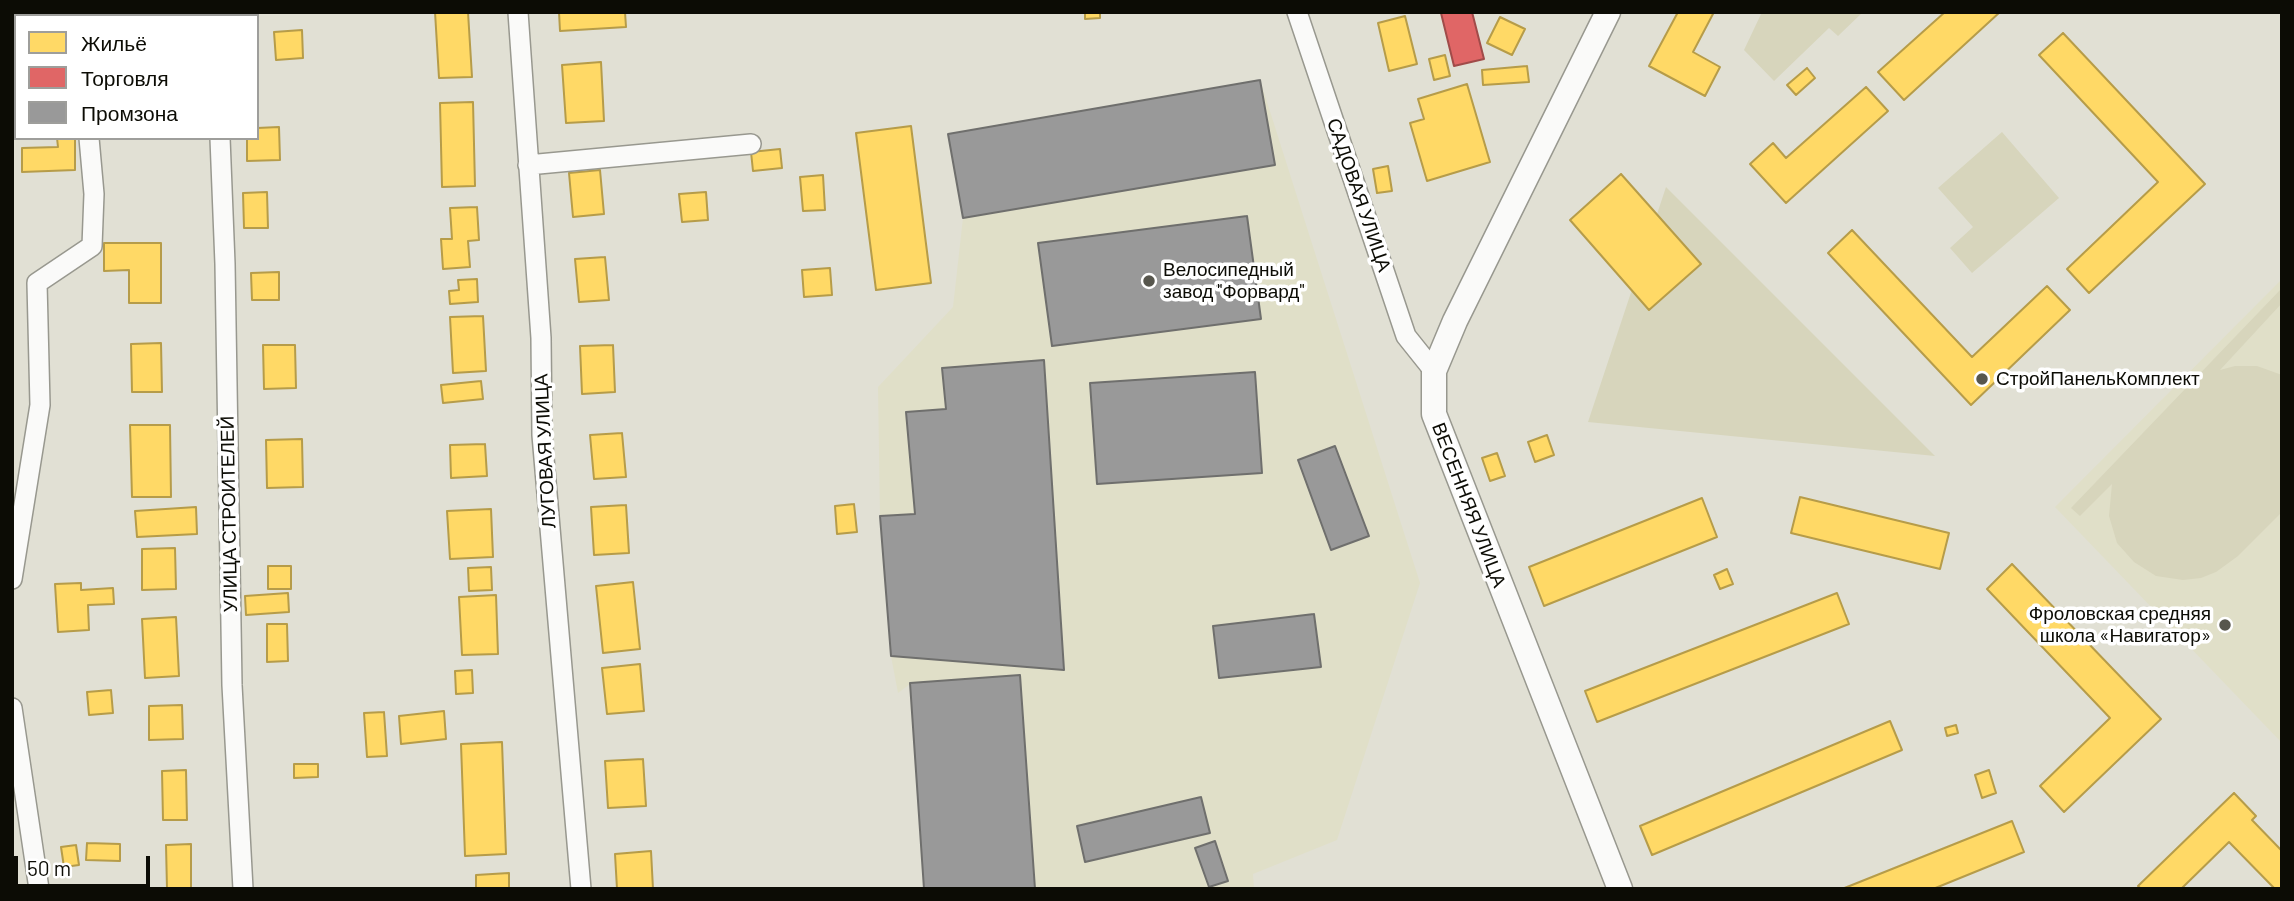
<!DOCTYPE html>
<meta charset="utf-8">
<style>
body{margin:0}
#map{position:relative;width:2294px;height:901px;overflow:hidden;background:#e1e0d4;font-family:Barlow,sans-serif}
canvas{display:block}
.frame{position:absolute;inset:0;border:14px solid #0c0c05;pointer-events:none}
.legend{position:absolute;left:14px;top:14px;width:245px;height:126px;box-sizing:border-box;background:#fff;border:2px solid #9e9e9b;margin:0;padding:9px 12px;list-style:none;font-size:21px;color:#0c0c05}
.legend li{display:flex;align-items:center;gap:14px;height:35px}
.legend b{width:35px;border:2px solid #9e9e9b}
.scale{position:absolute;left:14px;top:856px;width:136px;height:32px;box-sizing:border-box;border:4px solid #0c0c05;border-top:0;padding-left:9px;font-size:21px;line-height:24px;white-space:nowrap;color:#0c0c05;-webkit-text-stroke:5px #fff;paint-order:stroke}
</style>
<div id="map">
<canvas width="2294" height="901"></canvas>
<div class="frame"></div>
<ul class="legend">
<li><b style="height:19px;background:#ffd966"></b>Жильё</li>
<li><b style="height:19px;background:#e06666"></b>Торговля</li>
<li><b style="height:19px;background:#999"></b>Промзона</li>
</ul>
<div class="scale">50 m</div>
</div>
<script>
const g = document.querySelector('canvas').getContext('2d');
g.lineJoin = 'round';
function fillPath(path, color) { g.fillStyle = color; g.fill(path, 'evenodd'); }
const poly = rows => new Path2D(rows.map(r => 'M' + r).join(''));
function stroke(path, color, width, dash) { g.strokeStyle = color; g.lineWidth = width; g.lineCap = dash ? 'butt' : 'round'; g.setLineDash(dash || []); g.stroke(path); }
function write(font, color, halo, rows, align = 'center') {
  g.font = font + ' Barlow,sans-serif'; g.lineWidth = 7; g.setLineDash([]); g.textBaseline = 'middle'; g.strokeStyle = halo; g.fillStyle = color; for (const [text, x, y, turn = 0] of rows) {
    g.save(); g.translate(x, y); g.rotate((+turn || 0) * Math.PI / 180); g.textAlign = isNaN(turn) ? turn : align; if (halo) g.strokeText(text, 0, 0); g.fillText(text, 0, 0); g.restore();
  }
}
const built = poly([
 [1260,80,1420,583,1337,840,1253,874,1254,889,924,889,910,684,898,693,891,656,880,516,878,387,953,307,963,218,948,134],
 [2282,279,2282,743,2055,507]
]);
const green = poly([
 [1762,12,1863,12,1838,36,1829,28,1774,81,1744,50],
 [2002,132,2059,198,1972,273,1950,248,1973,227,1938,188],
 [1666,187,1935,456,1588,422],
 [2282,288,2282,303,2220,370,2235,366,2257,366,2282,375,2282,512,2238,556,2216,572,2201,578,2183,580,2156,576,2134,562,2117,543,2109,516,2112,484,2080,516,2071,508]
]);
const homes = poly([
 [435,12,468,12,472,77,439,78,435,12],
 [559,12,625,12,626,27,560,31,559,12],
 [1085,12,1100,12,1100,18,1085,19,1085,12],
 [1678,12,1714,12,1693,52,1720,67,1705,96,1649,66,1678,12],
 [1945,12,2000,12,1904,100,1878,72,1945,12],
 [1405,16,1417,64,1389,71,1378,23,1405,16],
 [1500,17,1525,29,1512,55,1487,43,1500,17],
 [302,30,303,58,276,60,274,32,302,30],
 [2063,33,2205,184,2089,293,2067,269,2158,182,2039,55,2063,33],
 [1445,55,1450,76,1434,80,1429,59,1445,55],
 [601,62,604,121,566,123,562,65,601,62],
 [1527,66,1529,82,1483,85,1482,70,1527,66],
 [1807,68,1815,78,1796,95,1787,85,1807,68],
 [1467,84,1490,162,1427,181,1410,123,1424,119,1418,99,1467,84],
 [1866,87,1888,111,1786,203,1750,164,1773,143,1786,158,1866,87],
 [473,102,475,186,442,187,440,103,473,102],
 [12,106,16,106,16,135,12,135,12,106],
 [911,126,931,283,876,290,856,133,911,126],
 [279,127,280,160,247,161,247,138,257,138,257,128,279,127],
 [57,138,75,138,75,170,22,172,22,148,58,147,57,138],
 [780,149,782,168,753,171,751,152,780,149],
 [1388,166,1392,191,1377,193,1373,169,1388,166],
 [600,170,604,214,573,217,569,173,600,170],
 [1621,174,1701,264,1649,310,1570,220,1621,174],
 [823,175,825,210,803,211,800,177,823,175],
 [267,192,268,228,244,228,243,193,267,192],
 [706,192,708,220,682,222,679,194,706,192],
 [477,207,479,240,468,241,470,267,443,269,441,239,452,239,450,208,477,207],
 [1852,230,1972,357,2047,286,2070,310,1971,405,1828,253,1852,230],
 [104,243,161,243,161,303,129,303,129,270,104,271,104,243],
 [605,257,609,300,579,302,575,259,605,257],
 [830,268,832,295,804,297,802,270,830,268],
 [279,272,279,300,252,300,251,273,279,272],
 [477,279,478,302,450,304,449,291,459,290,458,280,477,279],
 [483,316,486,371,453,373,450,317,483,316],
 [161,343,162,392,132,392,131,344,161,343],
 [263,345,295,345,296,388,264,389,263,345],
 [613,345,615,392,582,394,580,346,613,345],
 [481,381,483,399,443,403,441,385,481,381],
 [130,425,170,425,171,497,132,497,130,425],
 [622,433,626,477,594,479,590,435,622,433],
 [1547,435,1554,455,1535,462,1528,442,1547,435],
 [302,439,303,487,267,488,266,440,302,439],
 [485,444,487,476,451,478,450,445,485,444],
 [1497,453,1505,476,1490,481,1482,458,1497,453],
 [1800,497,1949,533,1940,569,1791,533,1800,497],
 [1702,498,1717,537,1544,606,1529,567,1702,498],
 [854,504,857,532,837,534,835,506,854,504],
 [626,505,629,553,594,555,591,507,626,505],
 [196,507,197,534,137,537,135,511,196,507],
 [491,509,493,557,450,559,447,511,491,509],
 [175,548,176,589,142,590,142,549,175,548],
 [2012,564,2161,719,2064,812,2040,786,2110,718,1987,589,2012,564],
 [268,566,291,566,291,589,268,589,268,566],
 [491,567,492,590,469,591,468,568,491,567],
 [1727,569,1733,584,1720,589,1714,575,1727,569],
 [633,582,640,649,603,653,596,586,633,582],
 [81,583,81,590,113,588,114,604,88,605,89,630,58,632,55,584,81,583],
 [288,593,289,612,246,615,245,596,288,593],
 [1837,593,1849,624,1597,722,1585,691,1837,593],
 [496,595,498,654,462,655,459,597,496,595],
 [176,617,179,676,145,678,142,619,176,617],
 [267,624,287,624,288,661,267,662,267,624],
 [640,664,644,711,607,714,602,668,640,664],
 [472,670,473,693,456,694,455,671,472,670],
 [111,690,113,713,89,715,87,692,111,690],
 [182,705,183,739,149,740,149,706,182,705],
 [444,711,446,739,401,744,399,716,444,711],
 [384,712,387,756,367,757,364,713,384,712],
 [1890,721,1902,750,1652,855,1640,826,1890,721],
 [1956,725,1958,733,1947,736,1945,728,1956,725],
 [502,742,506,854,465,856,461,744,502,742],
 [643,759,646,806,608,808,605,761,643,759],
 [294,764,318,764,318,777,294,778,294,764],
 [186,770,187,820,163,820,162,771,186,770],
 [1989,770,1996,793,1982,798,1975,775,1989,770],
 [2234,793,2256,816,2252,820,2282,851,2282,889,2275,889,2229,842,2181,889,2141,889,2138,886,2234,793],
 [2012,821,2024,852,1933,889,1842,889,2012,821],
 [87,843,120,844,120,861,86,860,87,843],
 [191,844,191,889,167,889,166,845,191,844],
 [76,845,79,865,64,867,61,847,76,845],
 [651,851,653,889,617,889,615,854,651,851],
 [509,873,509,889,476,889,476,875,509,873]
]);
const shops = poly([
 [1446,12,1472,12,1484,59,1454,66,1441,13,1446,12]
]);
const industry = poly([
 [1260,80,1275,165,963,218,948,134,1260,80],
 [1247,216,1261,319,1052,346,1038,243,1247,216],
 [1044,360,1064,670,891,656,880,516,915,514,906,412,946,409,942,368,1044,360],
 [1255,372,1262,473,1097,484,1090,383,1255,372],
 [1335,446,1369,536,1331,550,1298,460,1335,446],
 [1314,614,1321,667,1219,678,1213,626,1314,614],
 [1020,675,1035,889,924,889,910,683,1020,675],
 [1201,797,1210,833,1085,862,1077,826,1201,797],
 [1215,841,1228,881,1209,887,1195,848,1215,841]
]);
const minor = poly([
 [50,12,55,16],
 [214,12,214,16],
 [518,12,541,338,542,435,581,889],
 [1297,12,1406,336,1434,371],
 [220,138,225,264,232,685,243,889],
 [528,165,751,144],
 [12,579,40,405,37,283,92,246,94,194,89,138],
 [12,708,39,889]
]);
const tertiary = poly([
 [1608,12,1455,321,1434,371,1434,414,1620,889]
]);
const markers = [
 [1149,281,7,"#57564d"],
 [1982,379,7,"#57564d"],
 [2225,625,7,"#57564d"]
];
const streetNames = [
 ["САДОВАЯ УЛИЦА",1359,195,71],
 ["ЛУГОВАЯ УЛИЦА",545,451,-93],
 ["ВЕСЕННЯЯ УЛИЦА",1469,505,69],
 ["УЛИЦА СТРОИТЕЛЕЙ",229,514,-91]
];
const poiNames = [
 ["Велосипедный",1163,270],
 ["завод \"Форвард\"",1163,292],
 ["СтройПанельКомплект",1996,379],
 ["Фроловская средняя",2211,614,"right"],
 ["школа «Навигатор»",2211,636,"right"]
];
fillPath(built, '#e0dfc8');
fillPath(green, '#d7d5bc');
fillPath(homes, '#ffd966');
stroke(homes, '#b69c49', 2);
fillPath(shops, '#e06666');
stroke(shops, '#a04b49', 2);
fillPath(industry, '#999');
stroke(industry, '#6f6f6d', 2);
stroke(minor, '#98988f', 22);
stroke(tertiary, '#98988f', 27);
stroke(minor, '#fafaf9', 19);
stroke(tertiary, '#fafaf9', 24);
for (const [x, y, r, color] of markers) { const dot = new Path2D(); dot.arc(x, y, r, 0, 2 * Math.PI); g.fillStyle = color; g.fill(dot); stroke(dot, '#fff', 2.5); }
write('19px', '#0c0c05', '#fff', streetNames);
write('19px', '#0c0c05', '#fff', poiNames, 'left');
</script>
